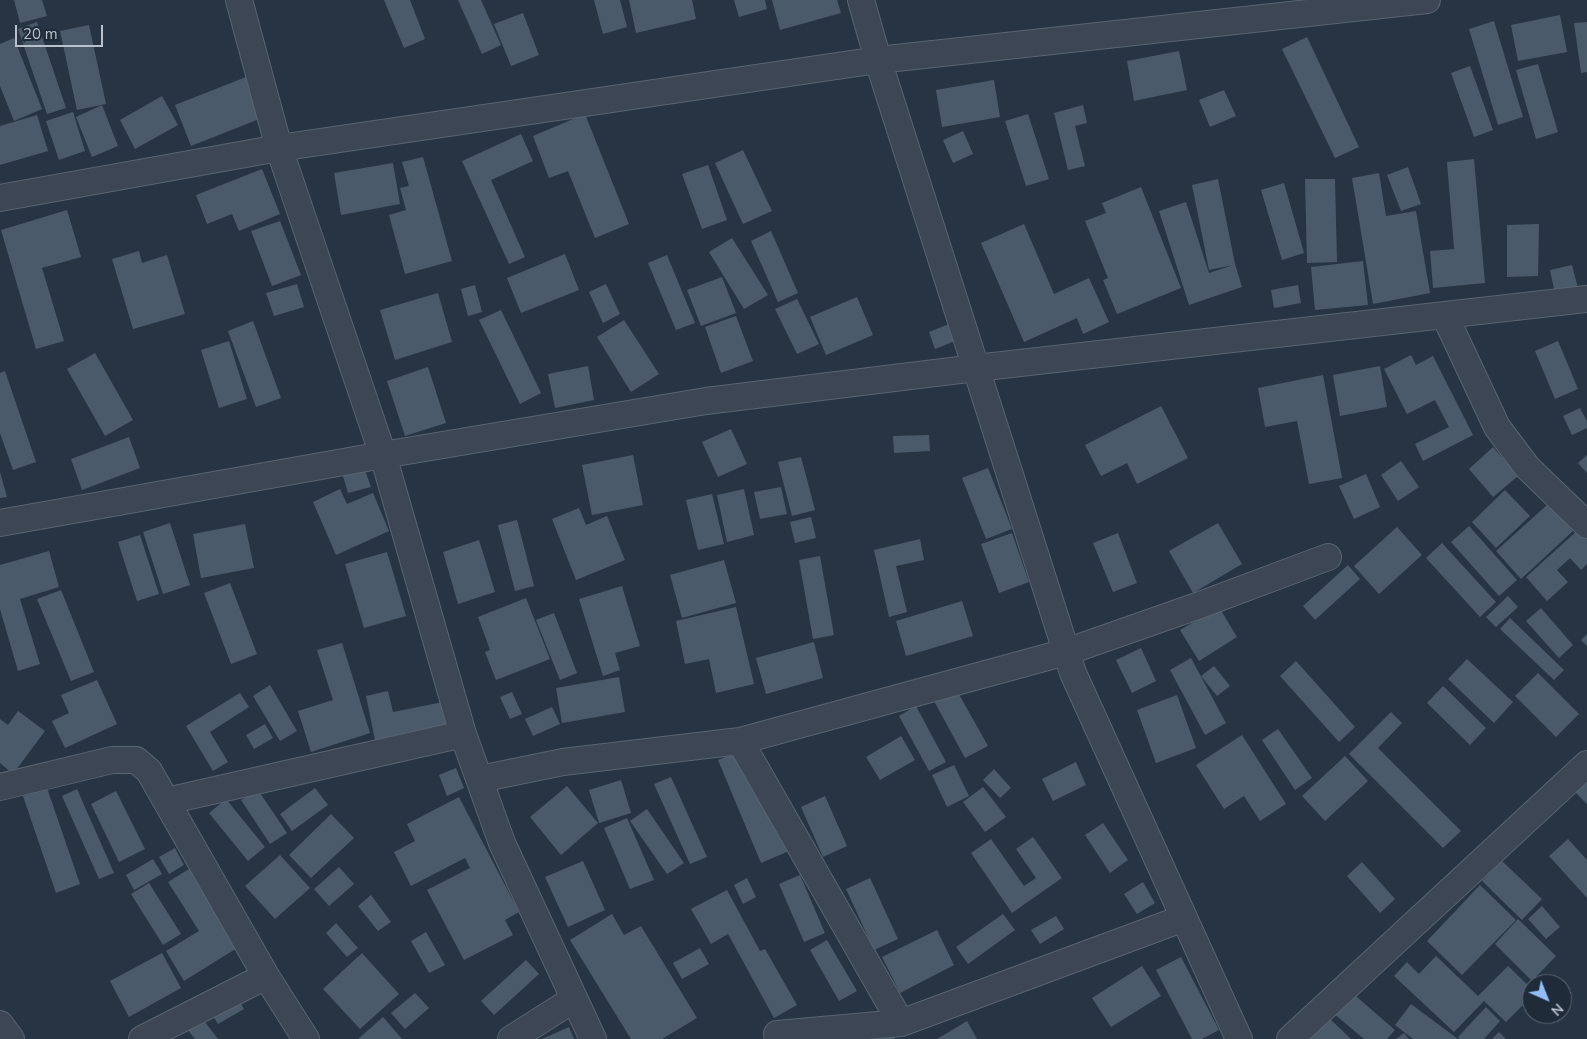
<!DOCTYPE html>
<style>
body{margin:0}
#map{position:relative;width:1587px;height:1039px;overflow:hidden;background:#273444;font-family:"Nunito Sans",sans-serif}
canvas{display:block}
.north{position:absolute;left:1522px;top:974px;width:50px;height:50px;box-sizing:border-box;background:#202b39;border:1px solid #5d6774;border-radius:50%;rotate:136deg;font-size:14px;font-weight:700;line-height:20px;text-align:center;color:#b9c1cd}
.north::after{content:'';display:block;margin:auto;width:18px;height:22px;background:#92bdf9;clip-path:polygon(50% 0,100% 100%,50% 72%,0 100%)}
.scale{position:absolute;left:15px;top:25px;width:88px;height:22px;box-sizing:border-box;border:2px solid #b9c1cd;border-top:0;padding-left:6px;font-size:15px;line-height:18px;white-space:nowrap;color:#b9c1cd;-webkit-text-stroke:4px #202b39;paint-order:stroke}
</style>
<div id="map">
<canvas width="1587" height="1039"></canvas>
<div class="north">N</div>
<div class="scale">20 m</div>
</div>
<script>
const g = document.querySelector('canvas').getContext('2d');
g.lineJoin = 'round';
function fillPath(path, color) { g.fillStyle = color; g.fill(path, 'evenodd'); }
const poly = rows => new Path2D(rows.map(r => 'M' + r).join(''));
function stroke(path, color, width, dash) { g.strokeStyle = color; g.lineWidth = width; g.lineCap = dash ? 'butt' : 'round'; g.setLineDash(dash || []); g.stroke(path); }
const building = poly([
 [14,0,42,0,47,16,20,23],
 [384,0,410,0,425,39,404,48],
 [458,0,481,0,501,45,482,54],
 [594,0,620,0,627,27,603,34],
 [629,0,692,0,696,19,636,33],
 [734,0,765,0,767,9,739,17],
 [772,0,837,0,841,13,780,30],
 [523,13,539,55,511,66,494,24],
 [1560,15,1567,52,1518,61,1511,25],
 [1494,21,1523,117,1498,125,1469,29],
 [37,22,66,108,47,114,18,29],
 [1587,22,1587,72,1581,73,1574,23],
 [89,25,106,104,77,110,60,31],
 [1307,37,1359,147,1335,158,1282,49],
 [14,38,42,109,14,121,0,86,0,44],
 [1179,51,1187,90,1134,101,1127,61],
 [1538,64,1558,132,1536,139,1516,70],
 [1470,66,1493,130,1474,137,1451,73],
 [246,77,262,118,191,146,175,105],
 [994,80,1000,117,942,127,936,90],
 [1224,90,1236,116,1210,127,1199,100],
 [162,96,178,125,135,149,120,120],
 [102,105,118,146,92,157,76,117],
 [1083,105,1087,123,1075,126,1085,166,1068,170,1054,113],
 [73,112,85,151,59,160,46,121],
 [585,114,629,224,595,238,568,171,549,178,533,136],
 [1028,114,1049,179,1026,186,1005,121],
 [37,115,48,151,0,165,0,126],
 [963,131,973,154,953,163,943,140],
 [521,134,533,161,491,180,525,257,509,264,462,161],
 [743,150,772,211,743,224,715,163],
 [423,157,452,261,405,274,389,215,406,210,400,188,409,186,402,162],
 [1474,159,1485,283,1433,288,1430,251,1454,249,1447,162],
 [393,163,400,204,341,215,334,173],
 [708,165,727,220,702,229,682,174],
 [1408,167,1421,204,1401,211,1387,175],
 [262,169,280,214,239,231,232,214,207,224,196,195],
 [1379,173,1386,216,1416,211,1430,293,1373,304,1352,178],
 [1218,179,1235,264,1242,287,1189,305,1159,211,1186,202,1209,273,1233,265,1209,270,1192,185],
 [1305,179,1335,179,1337,262,1307,263],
 [1284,183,1304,253,1282,260,1261,190],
 [1141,187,1181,288,1117,314,1103,280,1108,278,1085,221,1106,213,1102,203],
 [67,210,81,257,42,268,64,341,36,349,1,230],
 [280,221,301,275,272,286,251,231],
 [1024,224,1054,294,1089,278,1109,322,1083,334,1077,318,1024,342,981,243],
 [1539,224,1538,276,1507,277,1507,225],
 [771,231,798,293,778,302,751,241],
 [732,238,768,295,744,309,709,252],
 [139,251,142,263,167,255,185,314,133,329,112,259],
 [565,254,579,290,521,313,507,278],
 [667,255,695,323,676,330,648,263],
 [1363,261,1368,305,1315,310,1311,267],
 [1572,265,1578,288,1555,294,1550,270],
 [722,277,736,313,701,326,687,290],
 [297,284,304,307,274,316,266,293],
 [606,284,620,314,603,323,589,292],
 [475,285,482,312,468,316,461,289],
 [1298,285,1301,303,1274,308,1271,290],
 [438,293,452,342,395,360,380,310],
 [857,297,873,335,826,355,810,317],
 [797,299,819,344,797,354,775,309],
 [501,310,541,393,520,404,479,320],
 [736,316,753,361,721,373,705,327],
 [624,320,659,374,631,392,597,337],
 [253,321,281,398,256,407,228,331],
 [949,324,955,341,935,349,929,332],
 [229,341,247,399,219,408,201,350],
 [1558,341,1578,389,1555,399,1535,351],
 [95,353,133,420,105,436,67,369],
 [1411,355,1416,365,1433,356,1473,435,1423,461,1415,444,1449,427,1435,400,1407,414,1384,369],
 [588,366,594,400,555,408,548,374],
 [1380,366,1387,407,1340,416,1333,375],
 [428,367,446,423,405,436,387,381],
 [5,371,36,462,13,470,0,433,0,373],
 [1323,375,1342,478,1309,484,1297,421,1265,427,1258,388],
 [1161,406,1188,458,1137,484,1127,463,1101,476,1085,445],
 [1580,408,1587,421,1587,428,1572,435,1563,416],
 [731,429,747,464,718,477,702,442],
 [929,435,930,451,894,453,893,436],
 [129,437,140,468,82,490,71,459],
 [1493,447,1518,476,1493,497,1469,469],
 [633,455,643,505,592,515,582,465],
 [1587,455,1587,473,1578,463],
 [801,457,815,510,792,516,778,462],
 [1401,461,1419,487,1398,501,1381,475],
 [988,468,1012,529,986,539,962,478],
 [365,470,371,487,348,493,343,476],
 [0,472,7,497,0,498],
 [1366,474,1380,507,1354,519,1339,486],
 [781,487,787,514,760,519,754,492],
 [340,489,347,504,373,493,389,531,336,555,313,502],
 [744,489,754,535,727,542,717,495],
 [1505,490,1530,516,1496,548,1472,522],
 [712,494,724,544,698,550,686,500],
 [1548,504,1573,531,1521,579,1496,551],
 [579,508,586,525,607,516,625,560,576,580,552,519],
 [811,517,816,538,795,543,790,522],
 [517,520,534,586,515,591,498,525],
 [170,523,190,585,163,594,143,532],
 [1218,523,1242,564,1193,593,1169,551],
 [245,524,254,568,201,578,193,534],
 [1469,526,1517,580,1499,596,1451,542],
 [1397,527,1422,555,1379,594,1354,566],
 [1578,530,1587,540,1587,564,1581,570,1570,558,1557,570,1568,582,1547,601,1526,577],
 [1012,533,1029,582,999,593,981,544],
 [1118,533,1137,583,1113,592,1093,543],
 [140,535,159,594,137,601,118,542],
 [920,539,924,560,896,566,907,612,889,617,874,550],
 [479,540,495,592,458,604,443,552],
 [1442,543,1496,602,1480,617,1426,558],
 [49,551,59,587,20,599,40,664,18,671,0,609,0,565],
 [387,552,406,616,364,628,345,564],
 [820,556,834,635,813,639,799,560],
 [724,560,736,603,682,618,670,575],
 [1348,565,1360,579,1315,620,1303,606],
 [230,583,257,654,231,664,204,593],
 [622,586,640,646,615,653,620,670,603,676,579,599],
 [61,590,94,672,71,681,37,599],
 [1508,596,1518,607,1496,627,1486,617],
 [526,598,550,659,496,680,485,652,490,650,478,617],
 [962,601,973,636,906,656,896,621],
 [736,607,754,684,716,693,709,659,685,664,676,621],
 [1219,607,1237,637,1199,661,1180,630],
 [1541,608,1573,645,1559,658,1526,621],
 [554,613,577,673,560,680,536,620],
 [1510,618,1564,670,1554,680,1500,629],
 [1587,634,1587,646,1581,640],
 [814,642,823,678,766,694,756,658],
 [342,643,370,733,311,752,298,711,333,700,317,650],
 [1141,648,1156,681,1132,693,1116,660],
 [1191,658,1226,723,1205,735,1170,670],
 [1467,659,1513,702,1494,723,1448,679],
 [1296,661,1355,727,1339,742,1280,676],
 [1214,666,1230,686,1217,696,1201,676],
 [1538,673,1579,714,1556,737,1515,696],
 [619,677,625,712,562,723,556,688],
 [97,680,117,724,65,748,52,721,69,713,61,695],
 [270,685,297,731,280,741,253,696],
 [1443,686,1486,728,1470,745,1427,703],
 [956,689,988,746,965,758,934,701],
 [388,691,393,712,443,702,448,725,375,740,366,696],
 [512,692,522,714,510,719,500,697],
 [240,693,249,707,210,732,228,762,213,771,186,726],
 [1177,695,1196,748,1156,763,1137,710],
 [916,706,946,762,929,771,899,716],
 [552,707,560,724,533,736,525,719],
 [18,711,45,731,13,774,0,763,0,719,8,725],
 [1391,712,1402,723,1378,748,1461,831,1443,848,1349,754],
 [265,724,273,738,254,749,246,735],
 [1278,729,1312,778,1295,790,1262,740],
 [1242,735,1286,804,1260,821,1244,796,1224,809,1196,765],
 [901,736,915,760,880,780,866,757],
 [747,748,789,851,761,863,718,760],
 [1345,756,1368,781,1325,821,1302,796],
 [1076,762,1086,785,1053,801,1042,779],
 [954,765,969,796,947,807,932,775],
 [456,768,464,788,447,796,439,775],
 [994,769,1011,788,1000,798,983,780],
 [671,777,707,857,690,864,654,784],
 [1587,779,1587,804,1575,792],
 [621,780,631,813,599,823,589,790],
 [567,786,598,823,561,855,530,817],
 [983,787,1006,817,985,832,963,802],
 [47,788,80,884,56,893,23,796],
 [315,788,328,805,292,831,280,814],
 [77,789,114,873,99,879,62,796],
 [258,790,287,833,270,844,241,800],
 [116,791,145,849,119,862,91,804],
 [825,796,847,846,823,857,801,807],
 [459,797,519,912,505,920,513,935,464,960,427,890,470,868,465,858,411,886,394,852,415,841,407,824],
 [226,799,265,847,248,861,209,813],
 [647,809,684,863,667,874,630,821],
 [331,814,354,838,311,878,289,855],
 [627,818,654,880,630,889,604,828],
 [1103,823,1128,860,1110,873,1085,835],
 [1033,837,1062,878,1012,913,971,853,991,839,1024,886,1036,878,1016,849],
 [1568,839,1587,860,1587,898,1549,856],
 [175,848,184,865,169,874,159,857],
 [280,855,310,888,275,919,245,886],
 [153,859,162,874,134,890,126,875],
 [1501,860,1542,899,1522,920,1482,881],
 [583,861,605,910,568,927,545,877],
 [1362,862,1395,899,1380,913,1347,876],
 [339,867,354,884,329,906,314,889],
 [189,869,237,948,184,981,166,951,199,931,168,882],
 [800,875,825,933,804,942,779,884],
 [747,878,756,897,743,904,734,885],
 [870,878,898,939,874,950,846,889],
 [1143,882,1155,903,1137,914,1124,894],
 [149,883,181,934,163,945,131,894],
 [1480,885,1516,920,1462,975,1427,941],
 [727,890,760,951,765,949,797,1005,774,1018,728,934,711,944,691,909],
 [371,895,391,922,378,931,358,906],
 [1542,906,1560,927,1546,939,1528,919],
 [612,914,624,935,641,926,697,1018,662,1039,631,1039,570,940],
 [1003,914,1015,930,968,964,956,947],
 [1056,916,1064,929,1040,944,1031,930],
 [1518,919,1556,956,1532,981,1495,944],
 [336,923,358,948,347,957,326,933],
 [937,930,954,965,900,993,882,957],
 [426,932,445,965,429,973,411,941],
 [827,940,857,991,839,1001,810,950],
 [700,948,709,964,682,979,673,963],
 [162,953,181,988,129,1017,110,981],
 [362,953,399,994,360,1029,323,989],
 [1436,956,1478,996,1508,966,1532,989,1532,996,1506,1022,1484,1001,1454,1032,1394,976,1407,962,1419,974],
 [1181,957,1219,1030,1202,1039,1192,1039,1156,970],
 [526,960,539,974,494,1015,481,1001],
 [1142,966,1161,996,1111,1027,1092,998],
 [1350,991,1395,1030,1387,1039,1364,1039,1332,1012],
 [235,993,244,1009,218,1024,208,1008],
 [415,993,429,1008,405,1029,391,1013],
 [1411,1004,1458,1039,1413,1039,1395,1025],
 [1486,1007,1500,1021,1484,1039,1460,1039,1458,1037],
 [198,1013,218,1039,195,1039,183,1024],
 [1327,1016,1351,1039,1305,1039],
 [383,1017,402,1039,358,1039],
 [967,1021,977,1039,937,1039],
 [569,1027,574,1039,542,1039],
 [889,1029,895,1039,872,1039],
 [1499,1032,1506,1039,1492,1039],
 [1404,1033,1409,1039,1396,1039]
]);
const minor = poly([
 [239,0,279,148,383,455,463,734,502,843,593,1039],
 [861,0,878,60,1073,673,1239,1039],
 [0,198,279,148,878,60,1427,0],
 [1445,316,1497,427,1527,467,1587,525],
 [0,523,383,455,706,401,976,368,1587,299],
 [740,741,901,1023],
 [480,779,563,762,740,741,1066,652,1200,605,1328,557],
 [0,787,112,760,136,760,149,771,266,976,306,1039],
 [167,801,463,734],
 [0,1024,11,1039],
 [777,1034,901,1023,1184,918],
 [142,1039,266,976],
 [511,1039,574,999],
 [1290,1039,1587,764]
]);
fillPath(building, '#4b5a6a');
stroke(minor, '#5a6471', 28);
stroke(minor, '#3c4654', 26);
</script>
